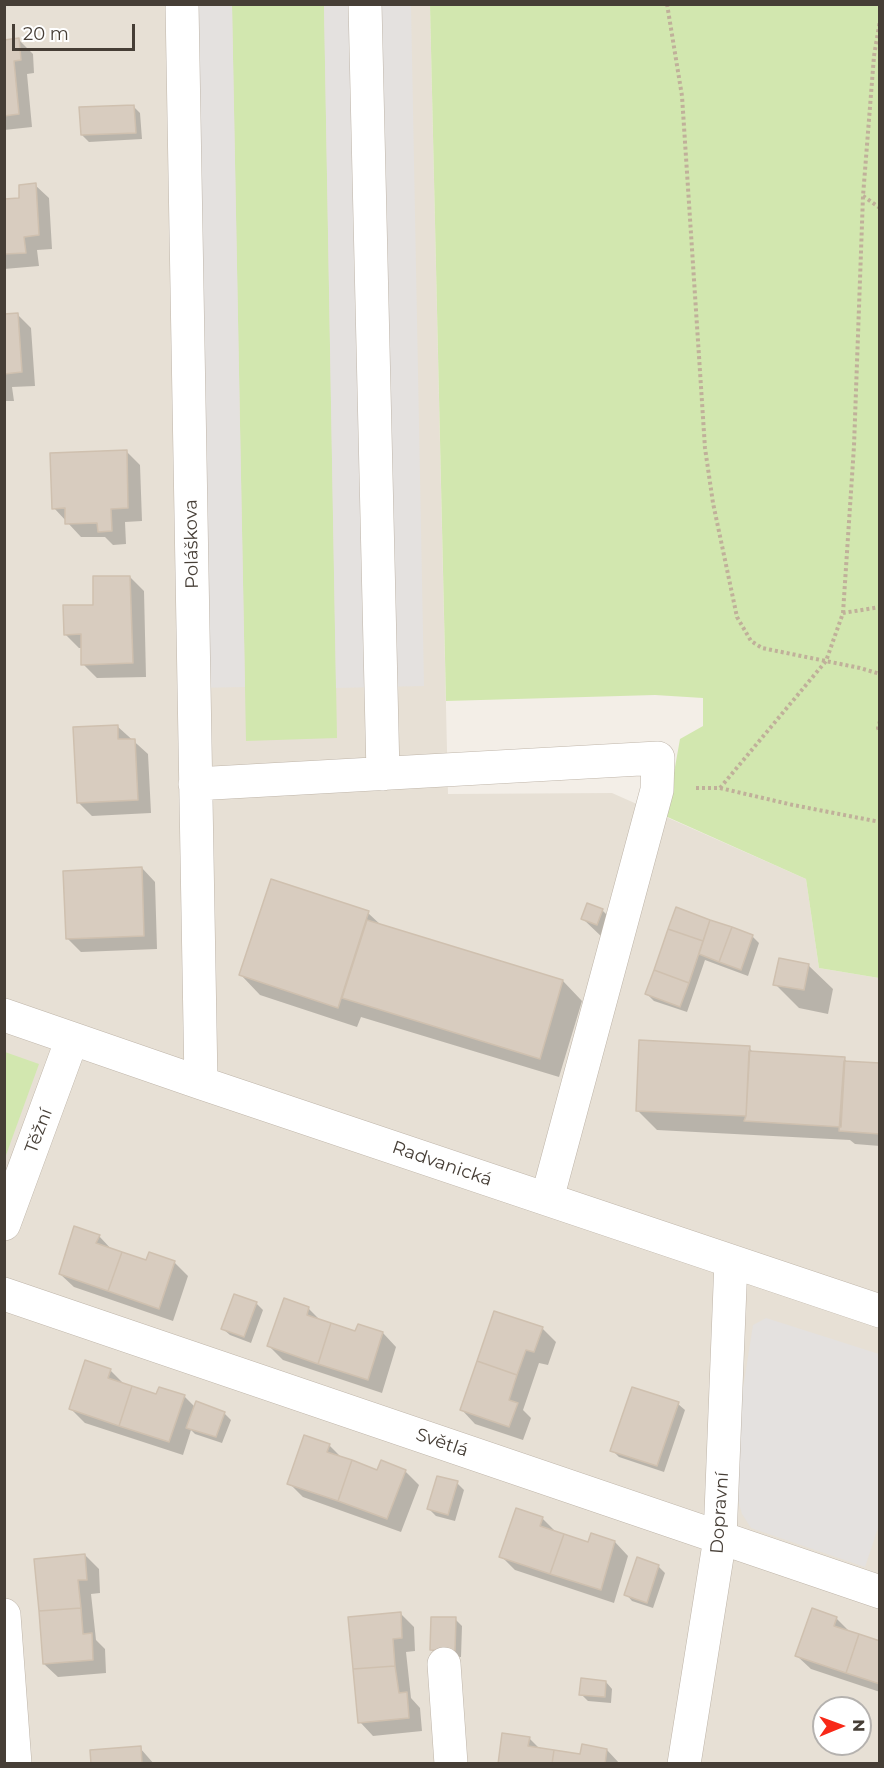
<!DOCTYPE html>
<meta charset="utf-8">
<style>
body{margin:0}
#map{position:relative;width:884px;height:1768px;overflow:hidden;background:#f3eee7;font-family:Montserrat,sans-serif}
canvas{display:block}
.frame{position:absolute;inset:0;border:6px solid #463e36;pointer-events:none}
.north{position:absolute;left:812px;top:1696px;width:60px;height:60px;box-sizing:border-box;background:#fff;border:2px solid #b5b2af;border-radius:50%;rotate:89deg;font-size:16px;font-weight:700;line-height:24px;text-align:center;color:#463e36}
.north::after{content:'';display:block;margin:auto;width:21px;height:27px;background:#f82918;clip-path:polygon(50% 0,100% 100%,50% 72%,0 100%)}
.scale{position:absolute;left:12px;top:24px;width:123px;height:27px;box-sizing:border-box;border:3px solid #463e36;border-top:0;padding-left:8px;font-size:18px;line-height:21px;white-space:nowrap;color:#463e36;-webkit-text-stroke:4px #fff;paint-order:stroke}
</style>
<div id="map">
<canvas width="884" height="1768"></canvas>
<div class="frame"></div>
<div class="north">N</div>
<div class="scale">20 m</div>
</div>
<script>
const g = document.querySelector('canvas').getContext('2d');
g.lineJoin = 'round';
function fillPath(path, color) { g.fillStyle = color; g.fill(path, 'evenodd'); }
const poly = rows => new Path2D(rows.map(r => 'M' + r).join(''));
function stroke(path, color, width, dash) { g.strokeStyle = color; g.lineWidth = width; g.lineCap = dash ? 'butt' : 'round'; g.setLineDash(dash || []); g.stroke(path); }
function write(font, color, halo, rows, align = 'center') {
  g.font = font + ' Montserrat,sans-serif'; g.lineWidth = 5; g.setLineDash([]); g.textBaseline = 'middle'; g.strokeStyle = halo; g.fillStyle = color; for (const [text, x, y, turn = 0] of rows) {
    g.save(); g.translate(x, y); g.rotate((+turn || 0) * Math.PI / 180); g.textAlign = isNaN(turn) ? turn : align; if (halo) g.strokeText(text, 0, 0); g.fillText(text, 0, 0); g.restore();
  }
}
const residential = poly([
 [5,5,430,5,448,794,612,793,806,879,819,968,879,978,879,1763,5,1764],
 [824,1708,860,1708,860,1744,824,1744]
]);
const green = poly([
 [232,5,324,5,337,738,246,741],
 [430,5,879,5,879,978,819,968,806,879,663,815,670,795,680,739,703,726,703,698,655,695,446,701],
 [5,1052,39,1064,5,1158,4,1052]
]);
const parking = poly([
 [182,5,232,5,245,687,194,688],
 [324,5,411,5,424,686,336,688],
 [766,1318,879,1354,879,1525,865,1567,751,1528,742,1514,737,1497,742,1395,753,1325]
]);
const shadow = poly([
 [19,40,33,54,34,73,27,74,32,127,4,130,4,41],
 [133,106,140,113,142,139,89,142,82,135],
 [35,185,49,198,52,249,37,250,39,266,4,269,4,200,21,199],
 [17,314,31,328,35,386,12,387,14,401,4,401,4,315],
 [126,451,140,465,142,521,125,522,126,544,113,545,105,537,81,537,54,508],
 [130,577,144,591,146,677,97,678,83,664,83,648,79,648,65,634],
 [117,726,148,754,151,813,92,816,78,802],
 [142,868,155,882,157,949,81,952,67,938],
 [272,881,368,913,382,926,563,981,582,1001,559,1077,361,1017,357,1027,260,995,241,975],
 [677,909,752,936,759,943,748,976,705,960,687,1012,654,1001,647,994],
 [602,910,622,930,603,938,583,919],
 [808,965,833,989,828,1014,799,1008,775,984],
 [749,1048,754,1053,844,1059,849,1063,880,1065,880,1146,855,1144,850,1140,657,1130,637,1110],
 [99,1236,113,1251,147,1262,174,1262,188,1276,173,1321,74,1287,60,1274],
 [256,1303,263,1310,251,1343,230,1335,223,1329],
 [309,1309,322,1322,356,1333,359,1325,383,1333,396,1347,382,1393,283,1360,269,1346],
 [542,1328,556,1342,548,1365,539,1363,523,1410,531,1418,523,1440,475,1424,462,1410],
 [110,1370,124,1384,157,1396,184,1396,195,1407,224,1413,231,1420,222,1443,195,1434,191,1430,183,1455,85,1423,71,1409],
 [678,1404,685,1410,664,1472,619,1457,612,1450],
 [329,1445,343,1459,378,1472,405,1471,419,1485,401,1532,303,1497,289,1483],
 [457,1483,464,1490,455,1521,436,1516,429,1509],
 [542,1518,556,1532,588,1544,615,1542,628,1556,614,1603,515,1570,501,1556],
 [85,1555,99,1569,100,1593,91,1594,96,1640,105,1649,106,1673,58,1677,44,1664],
 [638,1559,659,1567,665,1573,653,1608,632,1601,626,1594],
 [400,1613,414,1627,415,1651,406,1652,411,1698,420,1708,422,1731,373,1736,360,1722],
 [836,1618,850,1632,880,1643,880,1692,811,1669,797,1656],
 [455,1619,462,1626,461,1657,438,1656,431,1649],
 [606,1682,612,1689,611,1703,588,1701,581,1694],
 [529,1738,540,1749,582,1756,607,1750,620,1764,499,1764],
 [140,1748,154,1764,92,1764]
]);
const building = poly([
 [19,38,21,60,14,61,19,114,4,116,4,40,19,38],
 [134,105,136,133,81,135,79,107,134,105],
 [36,183,39,235,24,237,26,253,4,254,4,199,19,198,19,185,36,183],
 [18,313,22,372,4,374,4,314,18,313],
 [127,450,128,508,111,509,112,531,98,532,97,523,65,524,65,508,52,509,50,453,127,450],
 [93,576,130,576,133,663,81,665,81,634,64,635,63,605,93,605,93,576],
 [118,725,118,739,135,739,138,800,77,803,73,727,118,725],
 [142,867,144,936,66,939,63,871,142,867],
 [271,879,369,911,338,1008,239,975,271,879],
 [587,903,603,909,597,925,581,919,587,903],
 [676,907,710,920,703,941,668,929,676,907],
 [367,920,563,980,540,1059,342,998,367,920],
 [710,920,732,927,719,962,699,954,710,920],
 [732,927,753,935,741,970,719,962,732,927],
 [668,929,703,941,689,983,654,970,668,929],
 [779,958,809,964,804,990,773,985,779,958],
 [654,970,689,983,680,1007,645,994,654,970],
 [639,1040,750,1046,746,1116,636,1111,639,1040],
 [749,1051,845,1057,841,1127,744,1121,746,1116,749,1051],
 [844,1061,880,1063,880,1134,839,1131,844,1061],
 [74,1226,100,1235,96,1243,122,1252,108,1291,59,1274,74,1226],
 [122,1252,146,1260,149,1252,175,1261,159,1309,108,1291,122,1252],
 [234,1294,257,1302,244,1337,221,1329,234,1294],
 [284,1298,309,1307,307,1315,331,1323,318,1364,267,1346,284,1298],
 [494,1311,543,1327,534,1352,526,1350,517,1375,477,1361,494,1311],
 [331,1323,355,1331,358,1324,383,1332,368,1380,318,1364,331,1323],
 [85,1360,111,1369,108,1378,132,1386,119,1426,69,1409,85,1360],
 [477,1361,517,1375,509,1400,518,1403,509,1427,460,1410,477,1361],
 [132,1386,156,1394,159,1387,185,1395,169,1442,119,1426,132,1386],
 [632,1387,679,1402,657,1466,610,1451,632,1387],
 [196,1401,225,1412,216,1437,186,1428,196,1401],
 [304,1435,330,1444,327,1452,352,1460,338,1501,287,1484,304,1435],
 [352,1460,377,1470,381,1460,406,1470,387,1519,338,1501,352,1460],
 [437,1476,458,1481,448,1515,427,1509,437,1476],
 [516,1508,543,1517,540,1526,564,1534,550,1574,499,1557,516,1508],
 [591,1533,615,1541,601,1590,550,1574,564,1534,588,1542,591,1533],
 [85,1554,87,1580,78,1580,81,1608,39,1611,34,1559,85,1554],
 [637,1557,659,1565,647,1603,624,1595,637,1557],
 [81,1608,83,1634,92,1633,93,1660,43,1664,39,1611,81,1608],
 [812,1608,837,1617,834,1626,859,1634,846,1673,795,1656,812,1608],
 [401,1612,402,1638,393,1639,395,1666,353,1669,348,1617,401,1612],
 [431,1617,456,1617,455,1651,430,1650,431,1617],
 [859,1634,880,1641,880,1684,846,1673,859,1634],
 [395,1666,399,1693,407,1692,409,1718,358,1723,353,1669,395,1666],
 [581,1678,606,1681,605,1697,579,1695,581,1678],
 [502,1733,530,1737,528,1746,554,1750,552,1764,498,1764,502,1733],
 [582,1744,607,1749,605,1764,552,1764,554,1750,580,1754,582,1744],
 [141,1746,142,1764,91,1764,90,1750,141,1746]
]);
const path = poly([
 [667,4,682,96,705,448,713,503,737,617,751,641,762,648,860,668,880,674],
 [863,196,880,208],
 [843,613,854,446,863,196,874,56,880,20],
 [880,721,878,728,880,733],
 [696,788,720,788,793,805,880,822],
 [720,788,826,661,843,613,880,607]
]);
const minor = poly([
 [182,4,201,1083],
 [365,4,383,774],
 [195,784,658,758,657,790,547,1199],
 [4,1015,201,1083,880,1311],
 [4,1224,72,1039],
 [4,1294,880,1592],
 [4,1615,15,1764],
 [444,1664,451,1764],
 [684,1764,720,1538,731,1261]
]);
const streetNames = [
 ["Poláškova",192,544,-91],
 ["Těžní",39,1131,-69],
 ["Radvanická",442,1164,19],
 ["Světlá",442,1443,19],
 ["Dopravní",720,1513,-86]
];
fillPath(residential, '#e7e0d5');
fillPath(green, '#d2e7af');
fillPath(parking, '#e4e1df');
fillPath(shadow, '#0003');
fillPath(building, '#d8ccbf');
stroke(building, '#cfc0af', 1.5);
stroke(minor, '#bfb5a9', 34);
stroke(path, '#c0b09a', 4, [3, 3]);
stroke(minor, '#fff', 33);
write('18px', '#463e36', '#fff', streetNames);
</script>
